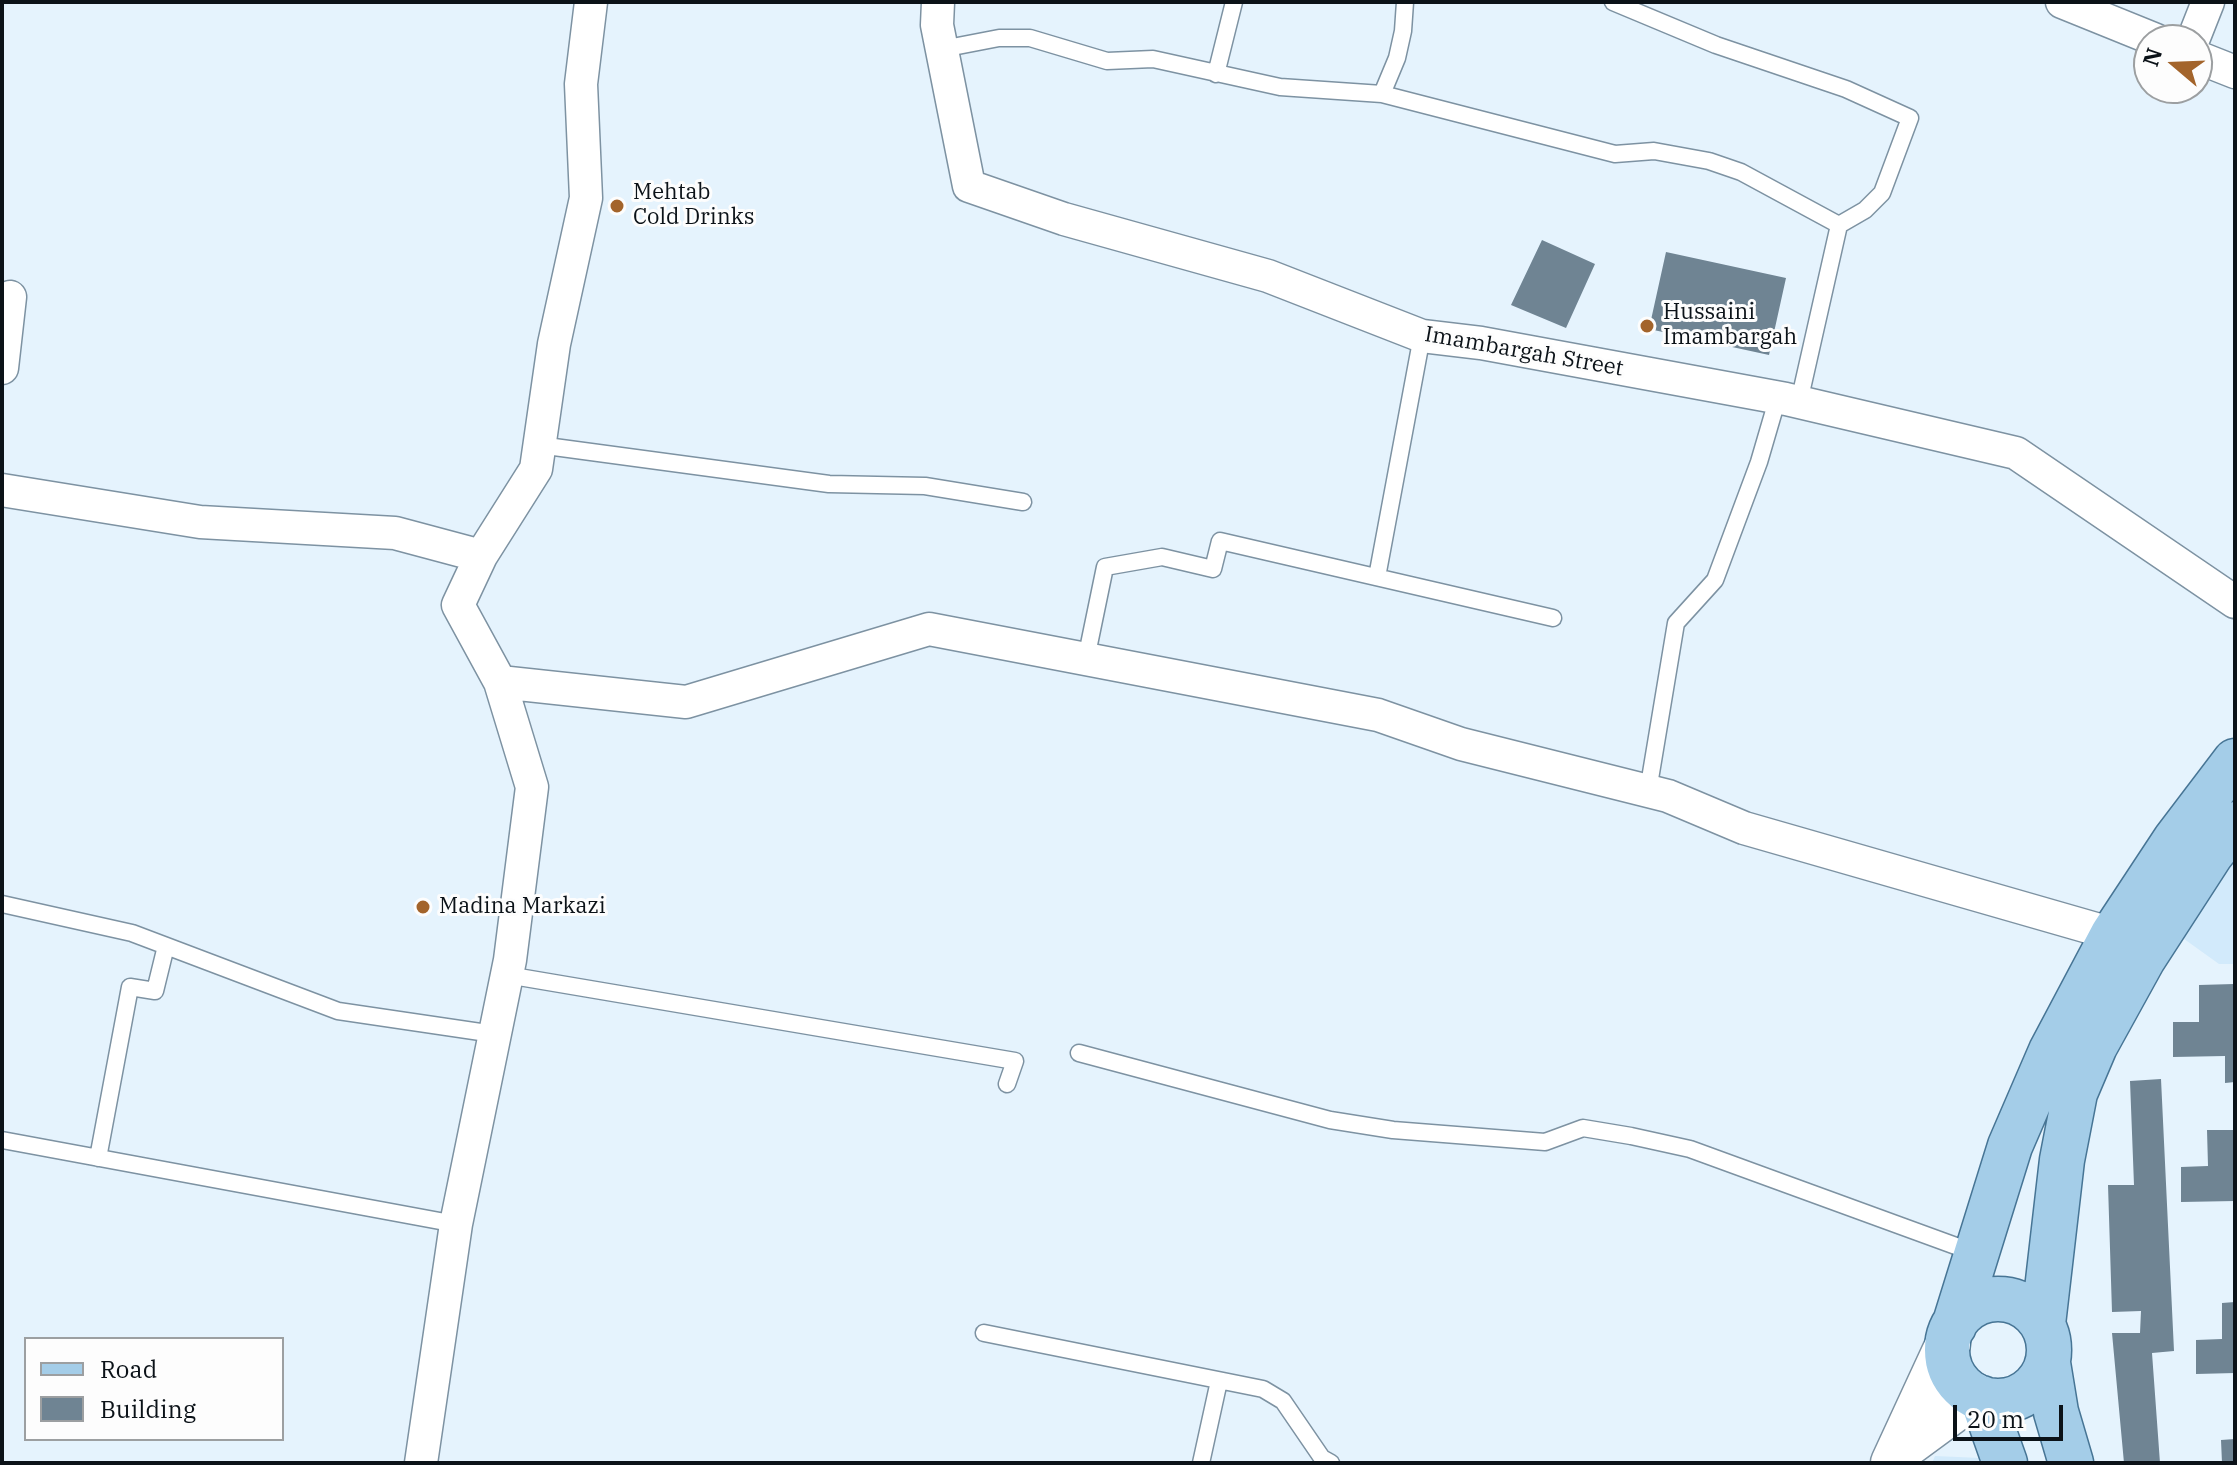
<!DOCTYPE html>
<style>
body{margin:0}
#map{position:relative;width:2237px;height:1465px;overflow:hidden;background:#e5f3fd;font-family:"IBM Plex Serif",serif}
canvas{display:block}
.frame{position:absolute;inset:0;border:4px solid #0b1218;pointer-events:none}
.legend{position:absolute;left:24px;top:1337px;width:260px;height:104px;box-sizing:border-box;background:#fdfdfd;border:2px solid #9c9fa1;margin:0;padding:10px 14px;list-style:none;font-size:24px;color:#0b1218}
.legend li{display:flex;align-items:center;gap:16px;height:40px}
.legend b{width:40px;border:2px solid #9c9fa1}
.north{position:absolute;left:2133px;top:24px;width:80px;height:80px;box-sizing:border-box;background:#fdfdfd;border:2px solid #9c9fa1;border-radius:50%;rotate:289deg;font-size:22px;font-weight:700;line-height:32px;text-align:center;color:#0b1218}
.north::after{content:'';display:block;margin:auto;width:28px;height:36px;background:#a3642b;clip-path:polygon(50% 0,100% 100%,50% 72%,0 100%)}
.scale{position:absolute;left:1953px;top:1405px;width:110px;height:36px;box-sizing:border-box;border:4px solid #0b1218;border-top:0;padding-left:10px;font-size:24px;line-height:28px;white-space:nowrap;color:#0b1218;-webkit-text-stroke:6px #fdfdfd;paint-order:stroke}
</style>
<div id="map">
<canvas width="2237" height="1465"></canvas>
<div class="frame"></div>
<ul class="legend">
<li><b style="height:10px;background:#a4cde8"></b>Road</li>
<li><b style="height:22px;background:#6f8493"></b>Building</li>
</ul>
<div class="north">N</div>
<div class="scale">20 m</div>
</div>
<script>
const g = document.querySelector('canvas').getContext('2d');
g.lineJoin = 'round';
function fillPath(path, color) { g.fillStyle = color; g.fill(path, 'evenodd'); }
const poly = rows => new Path2D(rows.map(r => 'M' + r).join(''));
function stroke(path, color, width, dash) { g.strokeStyle = color; g.lineWidth = width; g.lineCap = dash ? 'butt' : 'round'; g.setLineDash(dash || []); g.stroke(path); }
function write(font, color, halo, rows, align = 'center') {
  g.font = font + ' "IBM Plex Serif",serif'; g.lineWidth = 6; g.setLineDash([]); g.textBaseline = 'middle'; g.strokeStyle = halo; g.fillStyle = color; for (const [text, x, y, turn = 0] of rows) {
    g.save(); g.translate(x, y); g.rotate((+turn || 0) * Math.PI / 180); g.textAlign = isNaN(turn) ? turn : align; if (halo) g.strokeText(text, 0, 0); g.fillText(text, 0, 0); g.restore();
  }
}
const built = poly([
 [2235,800,2235,964,2219,964,2152,916],
 [1935,1456,2003,1459,2005,1463,1932,1463]
]);
const building = poly([
 [1542,240,1595,264,1566,328,1511,305],
 [1666,252,1786,278,1769,355,1649,329],
 [2234,984,2235,1082,2225,1083,2225,1056,2173,1057,2173,1022,2199,1022,2199,985],
 [2161,1079,2174,1351,2152,1353,2160,1463,2124,1463,2112,1333,2140,1333,2141,1311,2112,1312,2108,1185,2134,1185,2130,1081],
 [2207,1130,2235,1130,2235,1201,2181,1202,2181,1167,2208,1166],
 [2235,1302,2235,1373,2196,1374,2196,1340,2222,1339,2222,1303],
 [2235,1439,2235,1463,2222,1463,2221,1440]
]);
const lane = poly([
 [1613,2,1716,45,1846,89,1910,118,1882,193,1865,210,1839,225,1799,402],
 [942,49,999,38,1030,38,1107,61,1153,59,1280,87,1382,94,1615,154,1654,151,1709,161,1741,172,1839,225],
 [1216,74,1234,2],
 [1382,94,1397,58,1403,31,1405,2],
 [539,445,829,484,925,486,1023,502],
 [1377,577,1422,336],
 [1086,659,1105,567,1162,557,1213,569,1220,541,1553,618],
 [1648,791,1676,623,1715,580,1759,462,1778,397],
 [2,904,132,933,338,1011,494,1034],
 [507,975,1015,1061,1007,1084],
 [1079,1053,1330,1120,1393,1130,1545,1142,1583,1128,1631,1136,1690,1149,1975,1253],
 [2,1140,456,1224],
 [98,1158,130,987,155,991,166,946],
 [984,1333,1263,1389,1283,1401,1322,1458,1331,1463],
 [1201,1463,1219,1381]
]);
const street = poly([
 [938,2,937,25,969,186,1064,219,1268,276,1422,336,1481,343,1786,399,2016,453,2235,602],
 [2062,2,2156,40],
 [2193,40,2208,2],
 [2197,57,2235,72],
 [2,368,10,297],
 [2,490,200,522,395,533,481,556],
 [500,682,686,702,929,629,1378,715,1461,744,1668,796,1744,828,2113,934],
 [421,1463,456,1224,510,960,532,787,500,682,458,605,481,556,536,469,554,344,586,198,581,84,591,2]
]);
const secondary = poly([
 [1902,1448,1974,1395],
 [1893,1463,1948,1344]
]);
const primary = poly([
 '1947 1350a51 51 0 1 1 102 0a51 51 0 1 1-102 0Z',
 [2043,1324,2062,1160,2075,1093,2095,1046,2143,959,2211,854,2235,824],
 [1954,1326,2010,1146,2051,1051,2113,934,2175,840,2235,761],
 [2048,1363,2056,1412,2071,1463],
 [1982,1398,2005,1463]
]);
const markers = [
 [617,206,8,"#a3642b"],
 [1647,326,8,"#a3642b"],
 [423,907,8,"#a3642b"]
];
const poiNames = [
 ["Mehtab",633,193],
 ["Cold Drinks",633,218],
 ["Hussaini",1663,313],
 ["Imambargah",1663,338],
 ["Madina Markazi",439,907]
];
const streetNames = [
 ["Imambargah Street",1524,352,10]
];
fillPath(built, '#d2eafb');
fillPath(building, '#6f8493');
stroke(lane, '#7d92a2', 19);
stroke(street, '#7d92a2', 35);
stroke(secondary, '#7d92a2', 47);
stroke(primary, '#477595', 47);
stroke(lane, '#fff', 16);
stroke(street, '#fff', 32);
stroke(secondary, '#fff', 44);
stroke(primary, '#a4cde8', 44);
for (const [x, y, r, color] of markers) { const dot = new Path2D(); dot.arc(x, y, r, 0, 2 * Math.PI); g.fillStyle = color; g.fill(dot); stroke(dot, '#fdfdfd', 3); }
write('22px', '#0b1218', '#fdfdfd', poiNames, 'left');
write('22px', '#0b1218', '#fdfdfd', streetNames);
</script>
